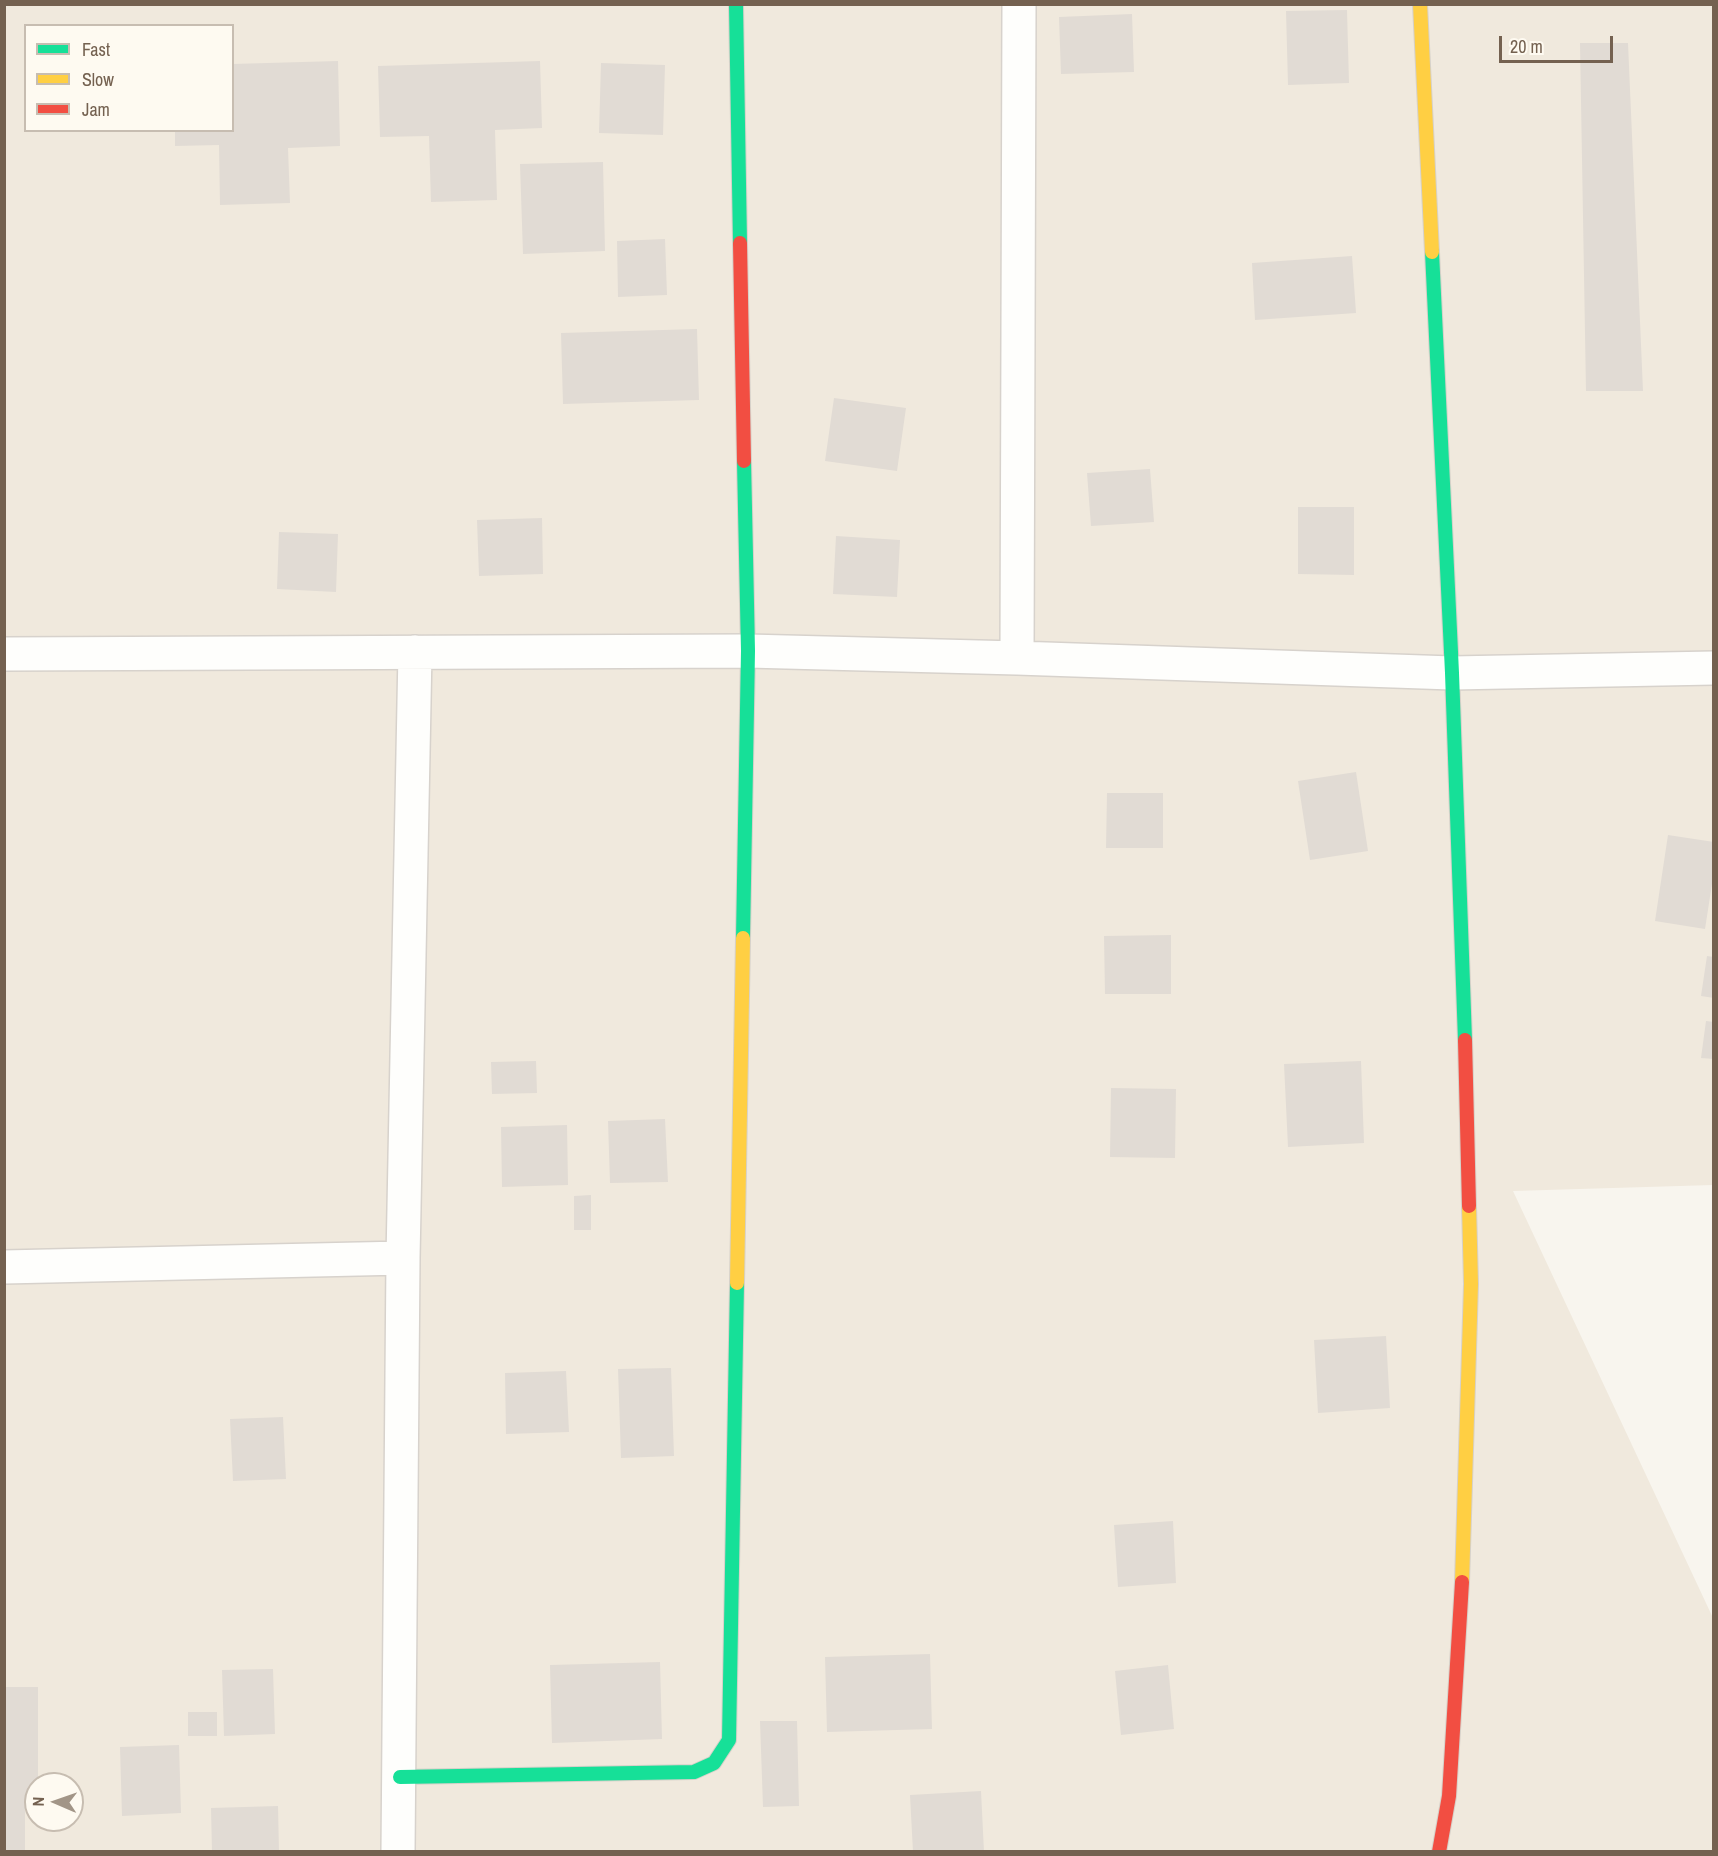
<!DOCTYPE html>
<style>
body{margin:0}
#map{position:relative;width:1718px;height:1856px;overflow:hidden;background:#f8f5ee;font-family:"Archivo Narrow",sans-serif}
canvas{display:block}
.frame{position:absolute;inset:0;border:6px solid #746150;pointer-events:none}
.legend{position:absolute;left:24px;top:24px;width:210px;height:108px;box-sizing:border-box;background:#fefaf1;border:2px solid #c7bdb1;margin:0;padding:8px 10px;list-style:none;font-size:18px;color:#746150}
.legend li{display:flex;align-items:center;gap:12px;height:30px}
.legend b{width:30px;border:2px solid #c7bdb1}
.north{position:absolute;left:24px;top:1772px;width:60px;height:60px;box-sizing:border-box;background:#fefaf1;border:2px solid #c7bdb1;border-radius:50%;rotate:272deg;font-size:16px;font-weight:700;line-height:24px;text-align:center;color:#746150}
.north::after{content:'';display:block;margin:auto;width:21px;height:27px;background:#a29587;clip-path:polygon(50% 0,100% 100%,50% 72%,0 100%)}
.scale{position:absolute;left:1499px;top:36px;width:114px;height:27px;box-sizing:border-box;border:3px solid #746150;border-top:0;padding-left:8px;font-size:18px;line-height:21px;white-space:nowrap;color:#746150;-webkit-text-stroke:4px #fefaf1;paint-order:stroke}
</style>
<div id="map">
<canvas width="1718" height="1856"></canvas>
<div class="frame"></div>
<ul class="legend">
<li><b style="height:8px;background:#16e098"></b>Fast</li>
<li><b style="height:8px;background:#ffcf43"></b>Slow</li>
<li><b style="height:8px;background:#f24e42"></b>Jam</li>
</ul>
<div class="north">N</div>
<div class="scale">20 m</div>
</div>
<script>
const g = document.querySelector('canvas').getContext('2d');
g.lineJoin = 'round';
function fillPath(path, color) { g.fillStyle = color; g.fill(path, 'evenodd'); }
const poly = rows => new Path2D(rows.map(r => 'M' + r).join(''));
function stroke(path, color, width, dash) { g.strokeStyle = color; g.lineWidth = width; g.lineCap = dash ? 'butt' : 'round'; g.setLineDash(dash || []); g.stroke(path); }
const residential = poly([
 [5,5,1713,5,1713,1185,1513,1191,1713,1618,1713,1851,5,1852],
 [26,26,232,26,232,130,26,130],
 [36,1784,72,1784,72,1820,36,1820]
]);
const building = poly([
 [1347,10,1349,83,1288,85,1286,11],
 [1132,14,1134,72,1061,74,1059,17],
 [1580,43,1628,43,1643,391,1586,391],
 [338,61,340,146,288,148,290,203,220,205,219,145,175,146,175,130,232,130,232,64],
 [540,61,542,128,495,130,497,200,431,202,429,136,380,137,378,66],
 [601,63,665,65,663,135,599,133],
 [603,162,605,251,523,254,520,164],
 [665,239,667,295,618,297,617,241],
 [1352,256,1356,313,1255,320,1252,263],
 [697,329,699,400,563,404,561,333],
 [834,398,906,408,897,471,825,461],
 [1150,469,1154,522,1091,526,1087,473],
 [1298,507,1354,507,1354,575,1298,574],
 [542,518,543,574,479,576,477,520],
 [279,532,338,534,336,592,277,589],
 [836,536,900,540,897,597,833,594],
 [1356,772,1368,851,1310,860,1298,781],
 [1107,793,1163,793,1163,848,1106,848],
 [1668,835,1714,842,1714,871,1705,929,1655,921],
 [1171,935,1171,994,1105,994,1104,936],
 [1707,956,1714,957,1714,998,1701,996],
 [1706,1021,1714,1022,1714,1059,1701,1058],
 [536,1061,537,1093,492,1094,491,1062],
 [1361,1061,1364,1143,1288,1147,1284,1064],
 [1111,1088,1176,1089,1175,1158,1110,1157],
 [665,1119,668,1182,610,1183,608,1121],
 [567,1125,568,1185,502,1187,501,1127],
 [591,1195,591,1230,574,1230,574,1196],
 [1386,1336,1390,1408,1318,1413,1314,1340],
 [671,1368,674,1456,621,1458,618,1369],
 [566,1371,569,1432,506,1434,505,1373],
 [283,1417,286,1479,233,1481,230,1419],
 [1173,1521,1176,1583,1118,1587,1114,1525],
 [930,1654,932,1729,827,1732,825,1657],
 [660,1662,662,1739,552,1743,550,1665],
 [1168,1665,1174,1729,1121,1735,1115,1671],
 [273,1669,275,1734,224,1736,222,1670],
 [4,1687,38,1687,38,1784,36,1784,36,1805,25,1805,25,1852,4,1852],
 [188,1712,217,1712,217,1736,188,1736],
 [760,1721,797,1721,799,1806,763,1807],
 [179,1745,181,1813,122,1816,120,1747],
 [981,1791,984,1852,913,1852,910,1795],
 [278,1806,279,1852,212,1852,211,1808]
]);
const street = poly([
 [4,654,748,651,1017,658,1452,673,1714,668],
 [1017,658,1019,4],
 [4,1267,403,1258],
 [398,1852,403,1258,415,652]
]);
const fast = poly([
 [736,4,740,243],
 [1432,252,1452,673,1465,1040],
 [743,938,748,651,744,461],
 [400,1777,694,1772,714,1763,729,1740,737,1283]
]);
const slow = poly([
 [1420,4,1432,252],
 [737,1283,743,938],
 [1462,1582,1471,1284,1469,1206]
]);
const jam = poly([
 [740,243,744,461],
 [1465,1040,1469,1206],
 [1439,1852,1449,1796,1462,1582]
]);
fillPath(residential, '#f0e9dd');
fillPath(building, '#e1dbd4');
stroke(street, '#d7d2cc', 36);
stroke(fast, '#d6d1c9', 16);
stroke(slow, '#d6d1c9', 16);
stroke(jam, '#d6d1c9', 16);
stroke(street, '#fefefc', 33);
stroke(fast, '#16e098', 14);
stroke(slow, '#ffcf43', 14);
stroke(jam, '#f24e42', 14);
</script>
